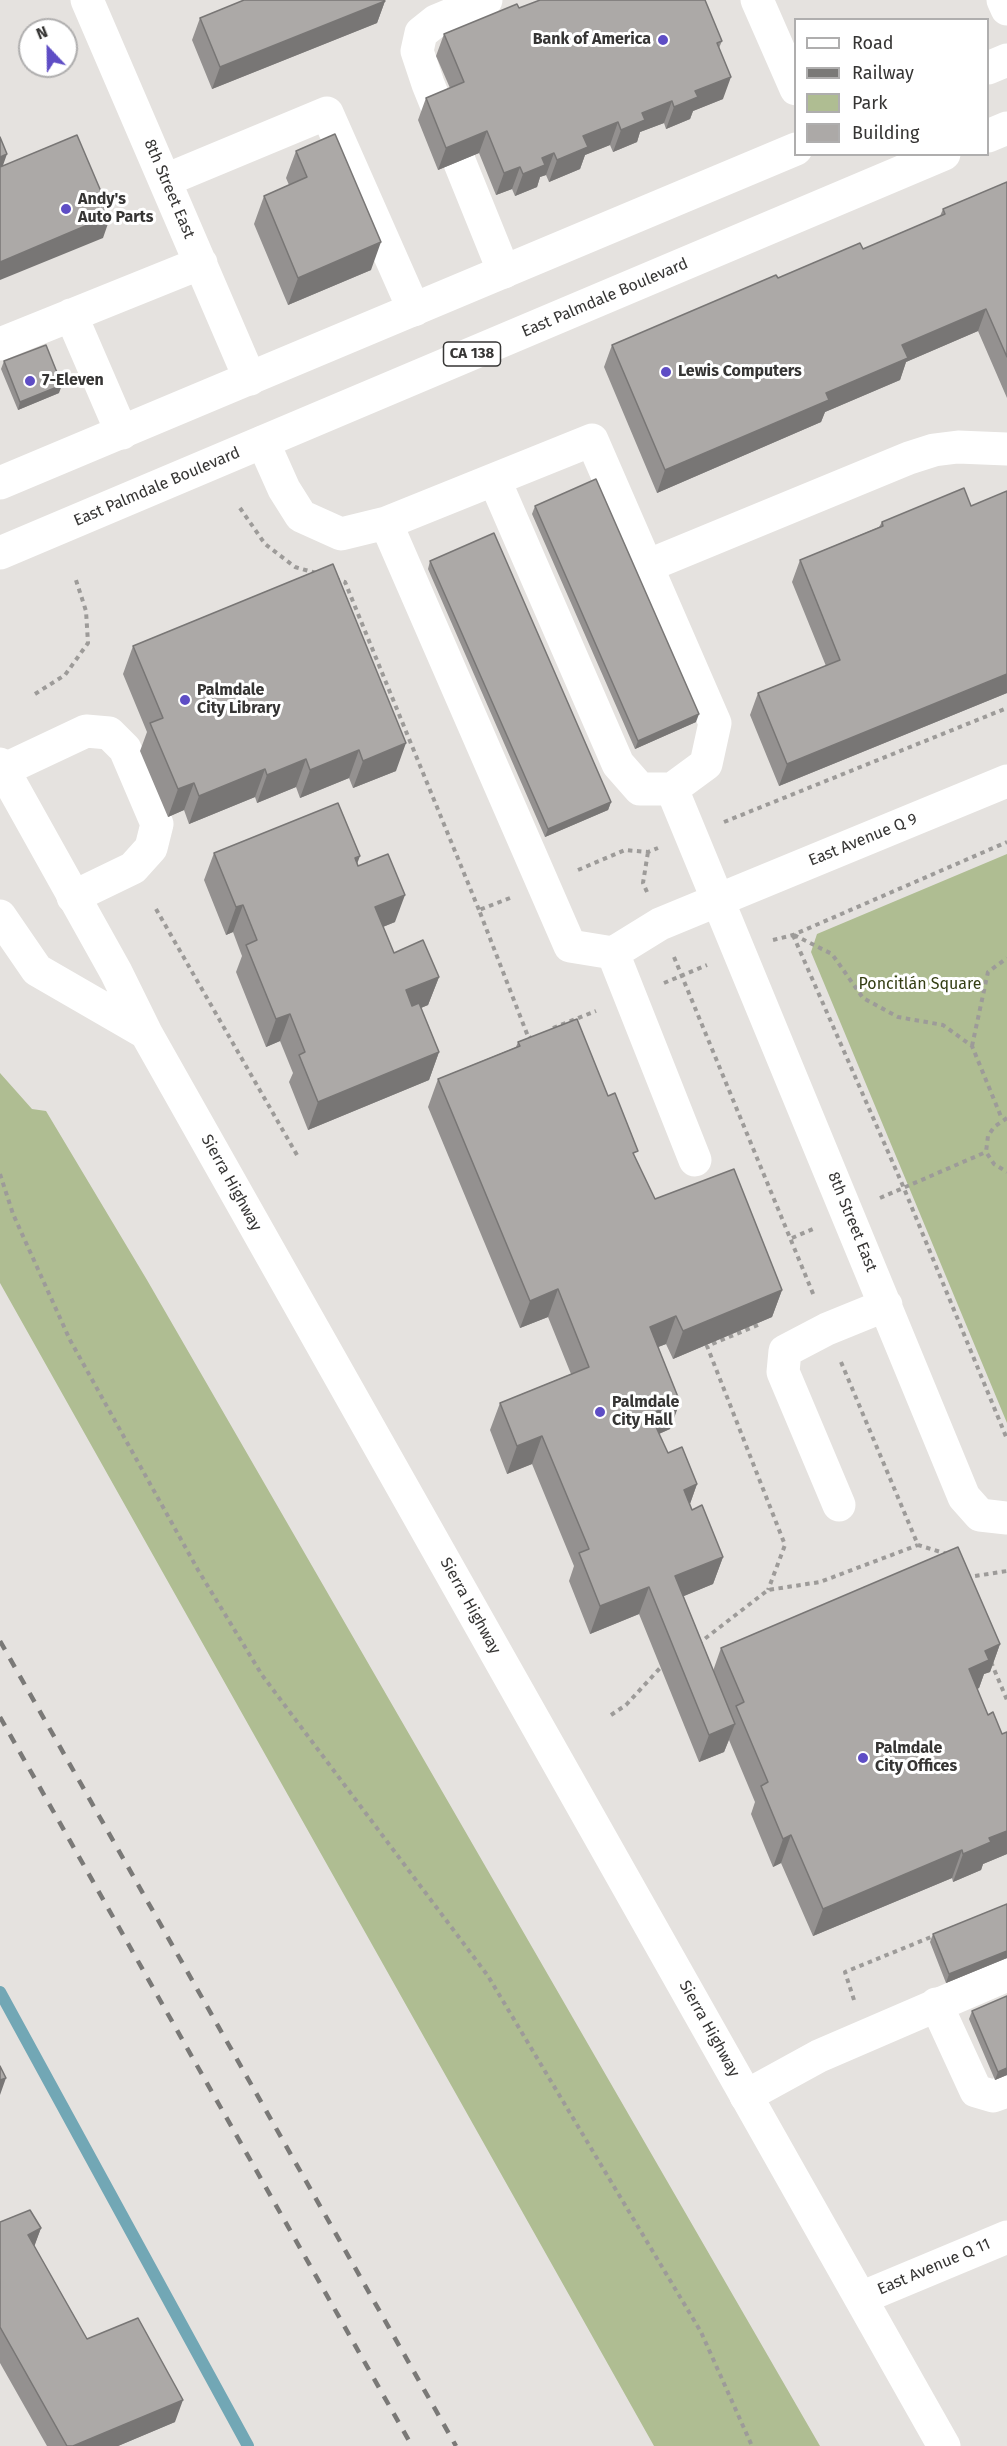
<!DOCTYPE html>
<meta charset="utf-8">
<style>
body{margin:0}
#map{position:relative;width:1007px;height:2446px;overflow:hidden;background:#e5e2df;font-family:"Fira Sans",sans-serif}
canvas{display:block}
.legend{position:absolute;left:794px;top:18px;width:195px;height:138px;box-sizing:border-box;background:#fff;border:2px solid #afaeae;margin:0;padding:8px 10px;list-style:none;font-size:18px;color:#363534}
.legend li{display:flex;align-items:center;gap:12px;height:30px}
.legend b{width:30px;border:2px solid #afaeae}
.north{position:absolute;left:18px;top:18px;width:60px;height:60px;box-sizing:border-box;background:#fff;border:2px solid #afaeae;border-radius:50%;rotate:338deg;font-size:16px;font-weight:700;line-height:24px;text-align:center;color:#363534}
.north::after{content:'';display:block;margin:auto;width:21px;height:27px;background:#5e4dc5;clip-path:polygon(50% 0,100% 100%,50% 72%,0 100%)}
</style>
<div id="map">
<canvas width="1007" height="2446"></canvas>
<ul class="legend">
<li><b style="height:8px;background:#fff"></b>Road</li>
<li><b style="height:8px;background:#7a7977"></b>Railway</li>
<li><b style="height:16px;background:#afbd92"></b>Park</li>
<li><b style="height:16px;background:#aca9a7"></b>Building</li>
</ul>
<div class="north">N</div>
</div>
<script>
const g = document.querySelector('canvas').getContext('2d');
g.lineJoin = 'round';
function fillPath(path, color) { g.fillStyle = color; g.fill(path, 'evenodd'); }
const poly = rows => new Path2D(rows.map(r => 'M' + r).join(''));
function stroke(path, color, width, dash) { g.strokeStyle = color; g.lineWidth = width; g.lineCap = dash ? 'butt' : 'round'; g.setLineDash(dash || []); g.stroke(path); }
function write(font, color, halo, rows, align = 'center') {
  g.font = font + ' "Fira Sans",sans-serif'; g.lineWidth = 6; g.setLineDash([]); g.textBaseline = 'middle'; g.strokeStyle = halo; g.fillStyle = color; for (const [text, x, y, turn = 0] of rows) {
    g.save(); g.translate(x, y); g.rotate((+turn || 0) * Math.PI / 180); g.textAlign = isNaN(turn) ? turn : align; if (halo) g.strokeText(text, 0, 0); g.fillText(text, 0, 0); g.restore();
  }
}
const green = poly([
 [1007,854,1007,1423,811,952,817,934],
 [0,1073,32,1109,46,1111,147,1280,820,2446,654,2446,0,1283]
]);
const stream = poly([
 [0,1992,248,2446]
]);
const path = poly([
 [240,508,265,544,295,567,316,573],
 [335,579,345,582,479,910],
 [35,694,65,675,88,643,86,611,75,577],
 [724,822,1007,708],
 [578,870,625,850,648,852,658,848],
 [647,892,643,883,648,852],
 [510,898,479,910,529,1039,532,1037],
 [156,909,297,1155],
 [793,935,903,1186,1007,1439],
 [794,935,832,954,863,998,898,1017,943,1025,972,1046,1002,1119],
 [773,940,793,935,1007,842],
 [674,957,814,1296],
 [664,983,707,965],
 [553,1028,596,1011],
 [972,1046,988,972,1007,958],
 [1007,1118,994,1127,988,1136,986,1152,994,1164,1007,1172],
 [0,1174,13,1214,70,1340,198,1570,262,1675,488,1976,701,2332,752,2446],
 [880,1198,986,1152],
 [792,1238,813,1229],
 [758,1325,707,1346,785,1545,768,1590],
 [841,1362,918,1545,947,1554],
 [967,1575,969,1577,1007,1571],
 [698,1644,768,1590,820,1582,918,1545],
 [991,1662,1007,1700],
 [611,1715,626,1705,661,1667],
 [854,2000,845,1972,936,1935]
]);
const minor = poly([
 [87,0,250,379],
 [486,0,436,21,421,33,417,51,428,84,504,272],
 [757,0,796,89],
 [1003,0,1007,9],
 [166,180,327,113,414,310],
 [71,315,122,433],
 [0,344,201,263],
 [263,442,284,489,301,516,341,534,386,523,592,440,715,723,706,764,672,789,640,789,618,764,495,481],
 [386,523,570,946,613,953,660,924,1007,781],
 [647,566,909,458,934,450,958,447,1007,449],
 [3,770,86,731,109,733,125,749,157,824,151,848,133,868,73,897],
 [672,789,964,1497,980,1515,1007,1518],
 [613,953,695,1160],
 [839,1505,783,1372,785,1351,827,1329,886,1305],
 [936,2004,976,2091,993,2096,1007,2091],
 [746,2096,819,2056,1007,1975],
 [861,2298,1007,2237]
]);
const highway = poly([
 [988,68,1007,60],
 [988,136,1007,128],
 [0,483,796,149],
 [0,553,944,154],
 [0,764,116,972,146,1033,944,2446],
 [0,916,37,970,146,1033]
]);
const rail = poly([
 [0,1641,456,2446],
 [0,1717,412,2446]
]);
const wall = poly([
 [385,1,377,23,212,89,192,40,200,18],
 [519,8,722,41,719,48,723,99,693,111,690,119,666,129,664,123,640,132,637,142,613,152,610,145,585,155,580,169,549,182,546,175,540,177,537,187,515,196,512,189,496,195,479,153,438,170,418,120,426,98,450,88,436,56,444,34],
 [296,151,371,270,288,305,254,224,264,196,289,185,286,178],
 [1007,182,1007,398,978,331,906,362,900,380,825,412,821,422,657,493,604,367,612,345,778,278,863,249,940,216,943,209],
 [4,361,59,393,18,410,1,369],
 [1007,491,1007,693,779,786,750,715,758,693,826,666,792,582,800,560,879,527,882,522,971,506],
 [535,506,696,722,635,749,532,514],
 [430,561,611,802,608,810,545,837,428,569],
 [333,564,396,771,353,788,349,778,300,798,296,787,257,803,255,797,189,824,184,810,168,817,140,751,147,732,123,674,133,646],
 [214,853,357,863,395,922,383,927,394,953,439,977,428,1005,421,1008,439,1052,429,1080,308,1130,289,1082,293,1073,280,1041,266,1047,236,972,242,956,233,932,226,935,204,880],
 [518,1042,608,1096,635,1158,655,1199,782,1290,772,1317,673,1359,666,1344,658,1347,670,1429,659,1434,668,1453,697,1484,690,1504,692,1510,723,1557,713,1584,683,1596,713,1671,721,1648,1000,1644,990,1672,984,1674,979,1688,977,1689,988,1715,1002,1734,1007,1732,1007,1854,983,1864,981,1870,953,1882,952,1878,813,1936,781,1863,773,1867,751,1814,755,1802,729,1740,724,1752,699,1762,639,1614,590,1634,569,1581,574,1566,532,1464,507,1474,490,1430,500,1403,571,1374,548,1317,520,1328,428,1107,438,1079,516,1047],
 [1007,1904,1007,1958,946,1983,930,1942,933,1934],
 [972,2011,1007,2075,995,2080,969,2019],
 [0,2222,41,2228,34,2246,87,2339,175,2422,118,2446,47,2446,0,2363]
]);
const shadedWall = poly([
 [385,1,377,23,212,89,220,67],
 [731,77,723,99,693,111,690,119,666,129,674,107,695,91],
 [672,101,664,123,640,132,637,142,613,152,621,130,642,113],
 [618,122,610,145,585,155,580,169,549,182,557,160,583,136],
 [487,131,479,153,438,170,446,148],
 [554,153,546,175,540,177,537,187,515,196,523,174,542,158],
 [7,154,0,174,0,157],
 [520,167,512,189,496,195,504,173],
 [111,215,103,238,0,280,0,262],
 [381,242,371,270,288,305,298,278],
 [986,309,978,331,906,362,900,380,825,412,821,422,657,493,665,470,902,345],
 [62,385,59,393,18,410,20,402],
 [1007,674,1007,693,779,786,787,764],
 [699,714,696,722,635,749,638,741],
 [406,743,396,771,353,788,363,761],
 [359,750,349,778,300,798,310,770],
 [306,759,296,787,257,803,267,775],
 [265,769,255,797,189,824,199,796],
 [194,783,184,810,168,817,178,789],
 [611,802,608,810,545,837,548,829],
 [360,856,350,883,355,858],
 [405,895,395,922,365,934,375,907],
 [243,905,233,932,226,935,236,907],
 [439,977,428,1005,396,1018,406,990],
 [290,1014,280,1041,266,1047,276,1019],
 [439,1052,429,1080,308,1130,318,1102],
 [558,1289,548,1317,520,1328,530,1301],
 [782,1290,772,1317,673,1359,683,1331],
 [676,1316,666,1344,640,1354,650,1327],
 [680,1402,670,1429,640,1442,650,1414],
 [542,1436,532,1464,507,1474,517,1446],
 [697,1484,687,1512,684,1490],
 [723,1557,713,1584,665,1604,675,1576],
 [649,1587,639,1614,590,1634,600,1606],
 [1000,1644,990,1672,984,1674,979,1688,959,1697,969,1669,985,1651],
 [735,1724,724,1752,699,1762,709,1735],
 [1007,1831,1007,1854,983,1864,981,1870,953,1882,963,1854,989,1838],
 [791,1835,781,1863,773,1867,783,1839],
 [962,1850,952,1878,813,1936,823,1909],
 [1007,1951,1007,1958,946,1983,949,1974],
 [1007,2068,1007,2075,995,2080,998,2072],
 [6,2078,0,2095,0,2080],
 [41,2228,33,2250,28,2235],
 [183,2400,175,2422,118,2446,73,2446]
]);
const building = poly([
 [244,0,384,0,385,1,220,67,200,18,244,0],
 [540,0,705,0,722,41,717,43,731,77,695,91,698,97,674,107,672,101,642,113,645,120,621,130,618,122,583,136,588,147,557,160,554,153,542,158,545,165,523,174,520,167,504,173,487,131,446,148,426,98,464,82,444,34,517,4,519,8,540,0],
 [335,134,381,242,298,278,264,196,307,177,296,151,335,134],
 [77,135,111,215,0,262,0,167,77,135],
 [0,137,7,154,0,157,0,137],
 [1007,182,1007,357,986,309,902,345,908,358,826,393,829,400,665,470,612,345,776,275,778,278,860,243,863,249,945,214,943,209,1007,182],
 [46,345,62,385,20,402,4,361,46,345],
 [596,479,699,714,638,741,535,506,596,479],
 [964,488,971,506,1007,491,1007,674,787,764,758,693,840,660,800,560,883,526,882,522,964,488],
 [494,533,611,802,548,829,430,561,494,533],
 [333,564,406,743,363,761,359,750,310,770,306,759,267,775,265,769,199,796,194,783,178,789,150,723,163,718,133,646,333,564],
 [338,803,360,856,355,858,358,866,388,854,405,895,375,907,394,953,423,940,439,977,406,990,412,1006,419,1003,439,1052,318,1102,299,1055,305,1052,290,1014,276,1019,246,945,257,940,243,905,236,907,214,853,338,803],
 [577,1019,608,1096,615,1093,638,1151,633,1153,655,1199,734,1169,782,1290,683,1331,676,1316,650,1327,680,1402,650,1414,668,1453,682,1447,697,1484,684,1490,692,1510,702,1505,723,1557,675,1576,735,1724,709,1735,649,1587,600,1606,579,1553,589,1549,542,1436,517,1446,500,1403,589,1367,558,1289,530,1301,438,1079,520,1046,518,1042,577,1019],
 [958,1547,1000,1644,985,1651,989,1660,969,1669,988,1715,993,1712,1002,1734,1007,1732,1007,1831,989,1838,991,1842,963,1854,962,1850,823,1909,791,1835,783,1839,761,1786,768,1782,736,1706,744,1702,721,1648,958,1547],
 [1007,1904,1007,1951,949,1974,933,1934,1007,1904],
 [1007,1996,1007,2068,998,2072,972,2011,1007,1996],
 [0,2066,6,2078,0,2080,0,2066],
 [30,2210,41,2228,28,2235,87,2339,138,2318,183,2400,73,2446,67,2446,0,2327,0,2222,30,2210]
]);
const markers = [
 [663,40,6,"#5e4dc5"],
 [66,209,6,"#5e4dc5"],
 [666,372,6,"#5e4dc5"],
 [30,381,6,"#5e4dc5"],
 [185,700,6,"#5e4dc5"],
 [600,1412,6,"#5e4dc5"],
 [863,1758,6,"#5e4dc5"]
];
const shields = [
 [472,354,57]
];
const shieldNames = [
 ["CA 138",472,354]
];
const poiNames = [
 ["Bank of America",651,40,"right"],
 ["Andy's",78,200],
 ["Auto Parts",78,218],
 ["Lewis Computers",678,372],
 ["7-Eleven",42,381],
 ["Palmdale",197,691],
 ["City Library",197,709],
 ["Palmdale",612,1403],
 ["City Hall",612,1421],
 ["Palmdale",875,1749],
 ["City Offices",875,1767]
];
const streetNames = [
 ["8th Street East",169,189,67],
 ["East Palmdale Boulevard",605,298,-23],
 ["East Palmdale Boulevard",157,487,-23],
 ["East Avenue Q 9",863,840,-22],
 ["Sierra Highway",231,1183,61],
 ["8th Street East",852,1222,68],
 ["Sierra Highway",470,1606,61],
 ["Sierra Highway",709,2029,61],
 ["East Avenue Q 11",934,2267,-23]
];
const parkNames = [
 ["Poncitlán Square",920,985]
];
fillPath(green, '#afbd92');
stroke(stream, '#72a7b5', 12);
stroke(path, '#9d9b99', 4, [4.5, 4.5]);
stroke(minor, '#fff', 33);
stroke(highway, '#fff', 33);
stroke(rail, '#7a7977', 4.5, [10, 10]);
fillPath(wall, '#949190');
fillPath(shadedWall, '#787675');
fillPath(building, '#aca9a7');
stroke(building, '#787675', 1.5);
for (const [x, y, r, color] of markers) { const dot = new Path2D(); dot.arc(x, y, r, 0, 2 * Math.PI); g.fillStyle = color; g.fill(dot); stroke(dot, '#fff', 2); }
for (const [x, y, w] of shields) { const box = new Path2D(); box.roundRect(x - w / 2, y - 12, w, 24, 4.5); g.fillStyle = '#fff'; g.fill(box); stroke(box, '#363534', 1.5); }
write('bold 15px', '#363534', null, shieldNames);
write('bold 16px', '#363534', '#fff', poiNames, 'left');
write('16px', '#363534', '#fff', streetNames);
write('16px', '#343e13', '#fff', parkNames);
</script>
